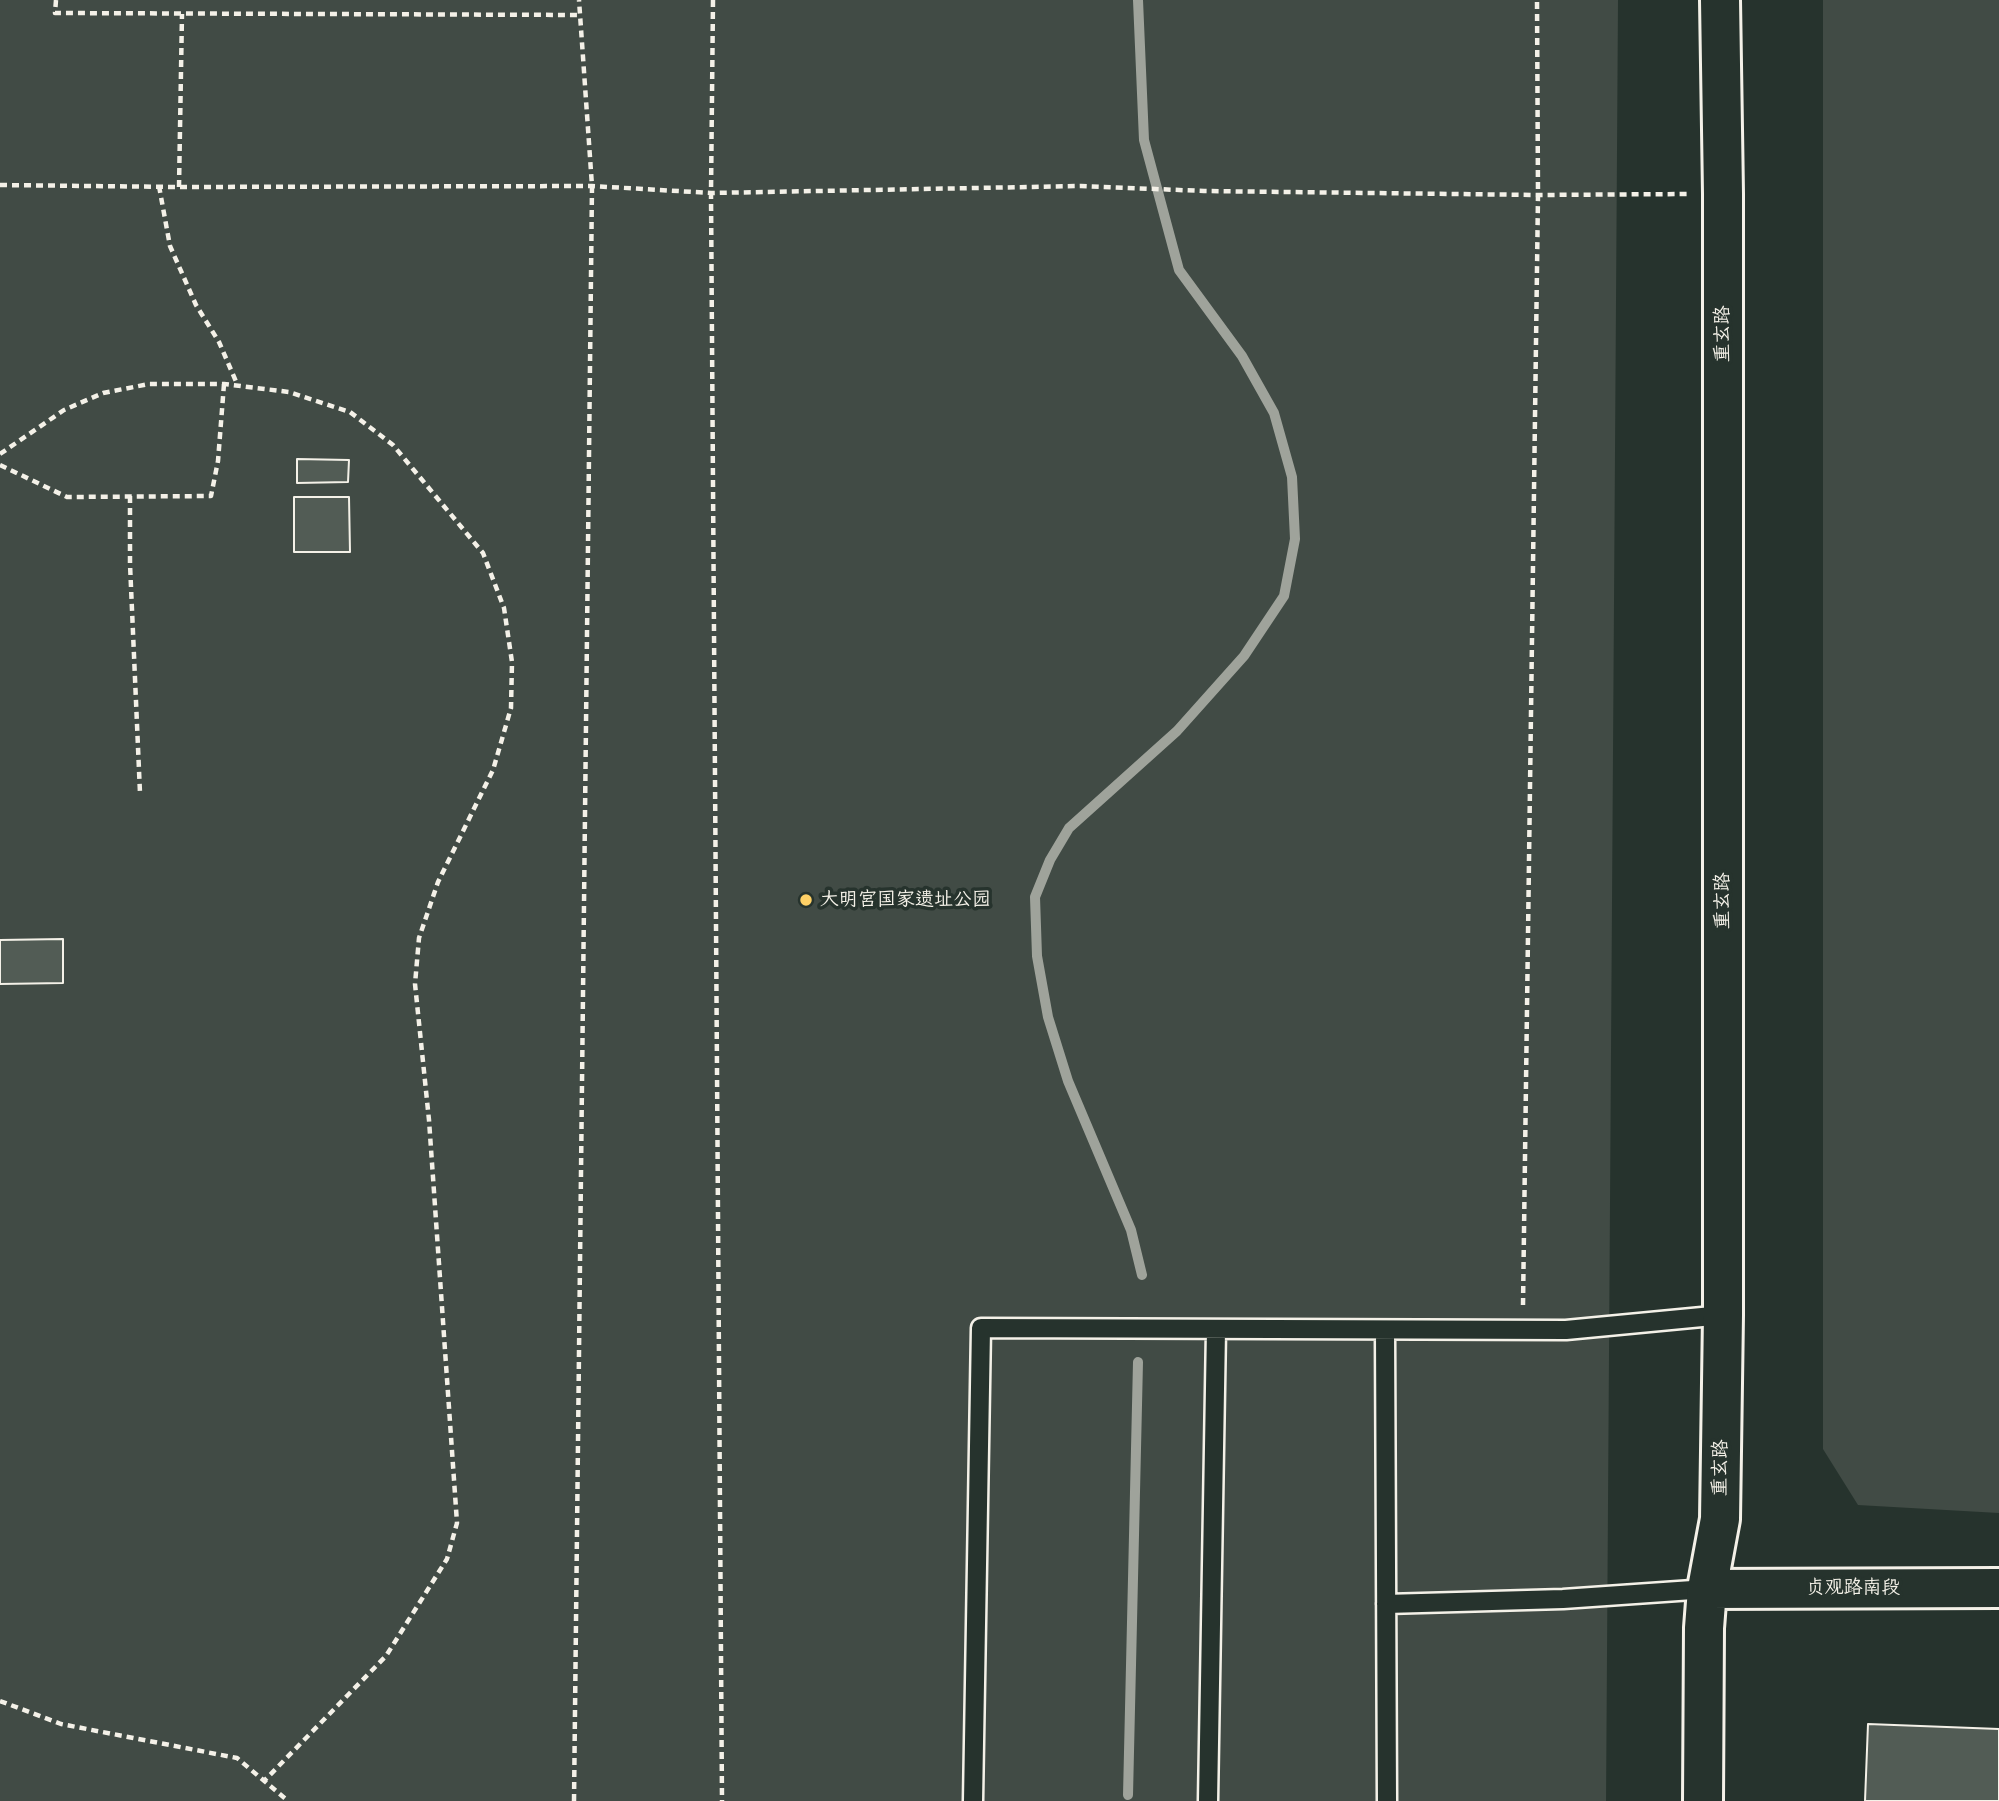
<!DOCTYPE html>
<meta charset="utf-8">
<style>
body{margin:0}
canvas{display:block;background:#26332d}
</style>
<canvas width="1999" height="1801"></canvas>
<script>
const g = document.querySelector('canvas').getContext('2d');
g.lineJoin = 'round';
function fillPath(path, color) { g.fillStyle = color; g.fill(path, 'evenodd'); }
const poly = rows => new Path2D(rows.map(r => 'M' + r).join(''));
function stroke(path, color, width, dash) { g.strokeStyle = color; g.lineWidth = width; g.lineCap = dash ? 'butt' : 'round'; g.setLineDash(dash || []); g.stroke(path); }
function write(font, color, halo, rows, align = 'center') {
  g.font = font + ' "Balsamiq Sans","LXGW WenKai TC",sans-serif'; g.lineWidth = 7; g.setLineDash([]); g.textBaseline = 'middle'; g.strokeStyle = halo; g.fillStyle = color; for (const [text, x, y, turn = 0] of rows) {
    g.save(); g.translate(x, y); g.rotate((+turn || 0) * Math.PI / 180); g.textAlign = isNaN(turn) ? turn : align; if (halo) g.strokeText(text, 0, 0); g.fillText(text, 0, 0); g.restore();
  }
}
const green = poly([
 [0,0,1618,0,1606,1801,0,1801],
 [1823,0,1999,0,1999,1513,1858,1505,1823,1449]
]);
const stream = poly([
 [1138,0,1144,140,1179,270,1242,356,1274,413,1292,477,1295,539,1284,596,1244,656,1177,731,1069,828,1050,860,1035,897,1037,956,1048,1017,1068,1081,1131,1230,1142,1275],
 [1128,1795,1138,1362]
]);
const building = poly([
 [297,459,349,460,348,482,297,483,297,459],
 [294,497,349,497,350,552,294,552,294,497],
 [63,939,63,983,0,984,0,940,63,939],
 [1868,1724,1999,1729,1999,1801,1865,1801,1868,1724]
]);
const path = poly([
 [56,0,55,13,579,15],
 [713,0,711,193,722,1801],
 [0,185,179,187,592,186,711,193,1081,186,1204,191,1538,195,1687,194],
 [159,186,170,246,196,305,219,342,238,386],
 [179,187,182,14],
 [0,454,64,410,103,393,149,384,224,384,289,392,350,412,393,445,483,553,504,608,512,662,511,708,493,770,438,882,419,938,415,984,429,1120,457,1523,447,1559,386,1656,264,1781],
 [0,465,67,497,211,496,218,461,224,384],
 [130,496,130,564,140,793],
 [1523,1305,1538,195,1537,0],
 [0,1701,61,1724,237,1758,288,1801],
 [574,1801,592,186,579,0]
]);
const lane = poly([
 [1385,1330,1387,1801],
 [1386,1604,1563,1599,1707,1589],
 [973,1801,981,1328,1566,1330,1723,1315],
 [1208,1801,1216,1330]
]);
const secondary = poly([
 [1707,1589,1999,1588],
 [1703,1801,1704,1628,1707,1589,1720,1519,1723,1315,1723,194,1720,0]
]);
const markers = [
 [806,900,7,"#ffd166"]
];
const streetNames = [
 ["重玄路",1723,334,-90],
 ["重玄路",1723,901,-90],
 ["重玄路",1721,1468,-89],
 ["贞观路南段",1853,1588]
];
const poiNames = [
 ["大明宫国家遗址公园",820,900]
];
fillPath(green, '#414b45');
stroke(stream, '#9fa39b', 10);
fillPath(building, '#525c55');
stroke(building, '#f4f1e8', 2);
stroke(lane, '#f4f1e8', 23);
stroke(secondary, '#f4f1e8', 44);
stroke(path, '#f4f1e8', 4.5, [7, 5]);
stroke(lane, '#26332d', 18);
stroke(secondary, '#26332d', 38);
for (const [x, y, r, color] of markers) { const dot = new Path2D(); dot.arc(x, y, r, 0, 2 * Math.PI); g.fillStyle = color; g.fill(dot); stroke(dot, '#26332d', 2.5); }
write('19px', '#f4f1e8', '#26332d', streetNames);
write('19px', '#f4f1e8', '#26332d', poiNames, 'left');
</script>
